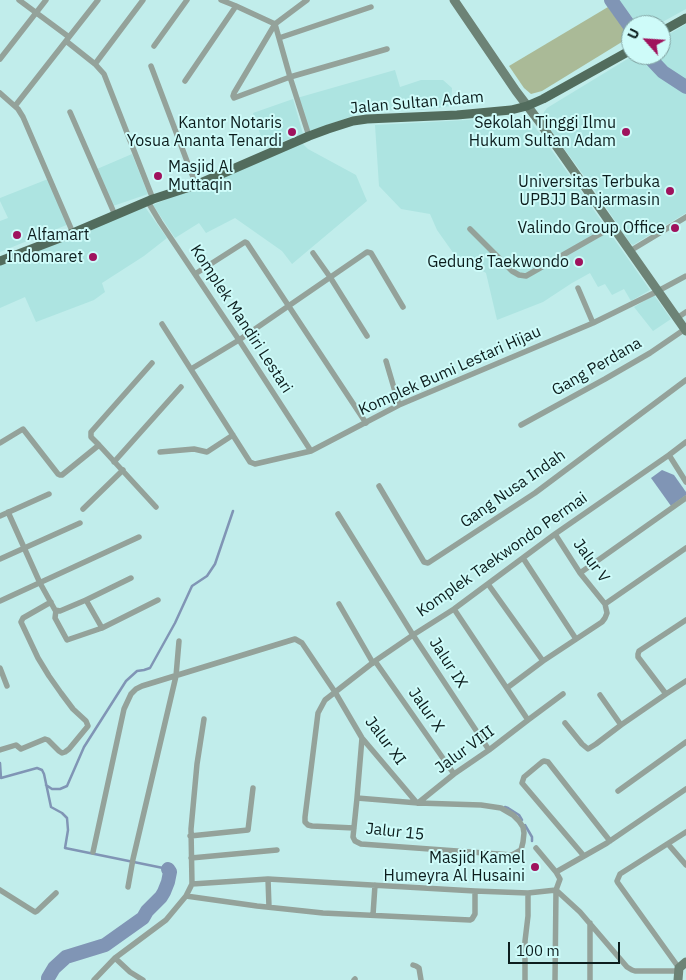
<!DOCTYPE html>
<style>
body{margin:0}
#map{position:relative;width:686px;height:980px;overflow:hidden;background:#c1edeb;font-family:"IBM Plex Sans",sans-serif}
canvas{display:block}
.north{position:absolute;left:621px;top:15px;width:50px;height:50px;box-sizing:border-box;background:#cefbf9;border:1px solid #80a2a1;border-radius:50%;rotate:296deg;font-size:14px;font-weight:700;line-height:20px;text-align:center;color:#0c1d1d}
.north::after{content:'';display:block;margin:auto;width:18px;height:22px;background:#9f125d;clip-path:polygon(50% 0,100% 100%,50% 72%,0 100%)}
.scale{position:absolute;left:508px;top:942px;width:112px;height:22px;box-sizing:border-box;border:2px solid #0c1d1d;border-top:0;padding-left:6px;font-size:15px;line-height:18px;white-space:nowrap;color:#0c1d1d;-webkit-text-stroke:4px #cefbf9;paint-order:stroke}
</style>
<div id="map">
<canvas width="686" height="980"></canvas>
<div class="north">U</div>
<div class="scale">100 m</div>
</div>
<script>
const g = document.querySelector('canvas').getContext('2d');
g.lineJoin = 'round';
function fillPath(path, color) { g.fillStyle = color; g.fill(path, 'evenodd'); }
const poly = rows => new Path2D(rows.map(r => 'M' + r).join(''));
function stroke(path, color, width, dash) { g.strokeStyle = color; g.lineWidth = width; g.lineCap = dash ? 'butt' : 'round'; g.setLineDash(dash || []); g.stroke(path); }
function write(font, color, halo, rows, align = 'center') {
  g.font = font + ' "IBM Plex Sans",sans-serif'; g.lineWidth = 4; g.setLineDash([]); g.textBaseline = 'middle'; g.strokeStyle = halo; g.fillStyle = color; for (const [text, x, y, turn = 0] of rows) {
    g.save(); g.translate(x, y); g.rotate((+turn || 0) * Math.PI / 180); g.textAlign = isNaN(turn) ? turn : align; if (halo) g.strokeText(text, 0, 0); g.fillText(text, 0, 0); g.restore();
  }
}
const built = poly([
 [619,0,686,0,686,9,657,25,638,25],
 [686,24,686,88,680,81,669,75,650,55,661,55,661,39],
 [634,55,637,56,640,55,667,77,686,91,686,213,633,245,630,243,593,188,543,120,543,116,544,112,547,108],
 [395,70,400,87,421,80,443,80,452,88,451,106,422,110,402,109,358,114,313,130,308,130,297,98],
 [293,99,303,134,265,148,253,113],
 [522,117,530,121,541,135,650,290,631,301,624,289,612,295,605,284,598,287,590,273,572,283,543,302,497,320,486,273,454,254,437,230,430,214,401,209,379,186,375,125],
 [302,143,308,149,356,175,367,201,292,264,282,251,235,218,206,233,199,223,175,238,153,205,206,182],
 [132,154,148,194,113,206,97,169],
 [48,179,69,224,0,252,0,221,8,218,0,201,0,198],
 [145,207,167,238,144,256,102,283,105,292,94,300,36,322,25,297,0,308,0,265],
 [654,295,671,319,653,331,634,307]
]);
const green = poly([
 [608,7,630,37,542,91,531,94,524,88,509,66]
]);
const water = poly([
 [662,470,674,475,686,492,686,495,671,506,651,478]
]);
const stream = poly([
 [0,763,1,778,37,768,42,770,44,774,51,807,62,813,67,818,68,830,65,848,168,869],
 [46,785,52,789,60,789,67,786,84,747,126,681,137,671,144,670,150,668,175,623,192,586,207,576,215,564,233,511],
 [505,807,508,808,519,815,522,820],
 [525,825,532,837,532,841]
]);
const river = poly([
 [611,0,631,28],
 [647,55,663,72,686,87],
 [48,980,48,978,54,968,66,957,105,945,143,918,147,911,161,897,164,892,168,882,170,872,168,869]
]);
const street = poly([
 [19,0,69,37],
 [221,0,236,6,275,24,290,77,309,136],
 [307,0,275,24,234,93,233,96,234,98,290,77,387,49],
 [279,38,371,7],
 [66,41,95,64,104,74,153,199],
 [154,46,187,0],
 [0,59,46,0],
 [95,64,143,0],
 [151,66,196,185],
 [185,81,236,6],
 [0,93,18,109,23,117,73,233],
 [15,106,98,0],
 [70,112,115,215],
 [148,202,160,222,239,340,311,451],
 [470,229,512,271,519,275,526,276,612,227],
 [630,251,686,217],
 [313,253,330,277,367,336],
 [195,274,245,242,247,243,366,423],
 [578,288,593,323],
 [677,318,686,312],
 [162,324,250,462,255,464,311,451,399,405,593,323,658,291,686,276],
 [386,361,399,405],
 [191,369,239,340,367,252,371,253,403,307],
 [521,425,605,379,650,353,685,329],
 [0,443,23,429,58,474,60,475,62,475,99,445,91,437,91,432,152,363],
 [99,445,156,507],
 [160,452,194,449,207,452,233,435],
 [669,455,686,482],
 [114,462,181,387],
 [379,486,424,562,428,563,535,493,686,380],
 [83,509,123,470],
 [8,512,40,583,55,610,60,611,86,600,131,578],
 [338,514,413,635,489,750],
 [0,516,49,494],
 [523,558,576,639],
 [0,559,80,523],
 [580,573,686,498],
 [488,584,543,661],
 [86,600,102,628],
 [0,601,139,537],
 [339,604,373,663],
 [605,604,686,548],
 [56,610,55,618,67,640,102,628,158,600],
 [686,620,639,651,638,654,638,657,666,694,686,681],
 [375,661,454,774],
 [0,668,7,686],
 [507,688,543,661,602,622,605,618,607,613,605,604,580,573,555,534],
 [600,695,621,725],
 [528,720,563,694],
 [565,723,582,744,588,749,596,744,621,725,666,694],
 [0,750,16,745,21,749,45,739,48,740,59,751,62,753,65,752,69,749,88,726,86,721,73,709,61,693,49,676,38,658,21,622,23,618,51,602],
 [618,791,686,742],
 [357,798,418,803,481,805,501,808,513,815,519,821,523,827,524,833,523,842,521,850,512,855,361,844,355,841,353,837,357,798,362,738],
 [418,803,454,774,489,750,528,720,454,609],
 [354,828,312,826,308,825,305,822,305,817,318,713,325,700,375,661,413,635,454,609,555,534,669,455,686,442],
 [190,836,248,830,253,788],
 [668,844,686,865],
 [536,848,556,872,560,879,556,890,555,980],
 [93,852,124,709,131,694,136,689,142,686,295,639,302,643,335,692,362,738,417,803],
 [584,856,522,783,524,777,542,762,544,761,548,762,610,841],
 [191,858,277,850],
 [556,872,607,843,686,789],
 [268,879,269,907],
 [192,884,268,879,475,891,528,893,556,890,580,912,627,967,632,970,635,971,678,971],
 [128,887,133,859,176,676,179,641],
 [0,890,35,912,37,911,56,893],
 [186,896,257,906,323,913,470,920,472,919,475,914,475,891],
 [373,915,375,885],
 [115,958,130,972,143,980],
 [413,965,416,966,419,968,421,980],
 [679,968,618,883,617,881,620,874,686,832],
 [94,980,115,958,166,920,186,896,192,884,191,829,197,764,204,719],
 [354,980,355,979],
 [525,980,525,941,528,916,528,893],
 [590,980,590,923]
]);
const secondary = poly([
 [454,0,516,91,538,120,686,331],
 [678,980,679,968,686,962]
]);
const primary = poly([
 [661,32,686,18],
 [0,261,73,233,153,199,196,185,309,136,328,129,353,121,367,119,457,115,511,110,527,106,543,99,631,50]
]);
const markers = [
 [292,132,5,"#9f125d"],
 [626,132,5,"#9f125d"],
 [158,176,5,"#9f125d"],
 [670,191,5,"#9f125d"],
 [675,228,5,"#9f125d"],
 [17,235,5,"#9f125d"],
 [93,257,5,"#9f125d"],
 [579,262,5,"#9f125d"],
 [535,867,5,"#9f125d"]
];
const streetNames = [
 ["Jalan Sultan Adam",417,103,-5],
 ["Komplek Mandiri Lestari",241,319,57],
 ["Gang Perdana",597,367,-30],
 ["Komplek Bumi Lestari Hijau",450,371,-24],
 ["Gang Nusa Indah",513,489,-35],
 ["Komplek Taekwondo Permai",502,555,-35],
 ["Jalur V",591,561,54],
 ["Jalur IX",448,663,57],
 ["Jalur X",426,710,55],
 ["Jalur XI",385,741,53],
 ["Jalur VIII",465,750,-36],
 ["Jalur 15",395,832,6]
];
const poiNames = [
 ["Kantor Notaris",282,123],
 ["Yosua Ananta Tenardi",282,141],
 ["Sekolah Tinggi Ilmu",616,123],
 ["Hukum Sultan Adam",616,141],
 ["Masjid Al",168,167,"left"],
 ["Muttaqin",168,185,"left"],
 ["Universitas Terbuka",660,182],
 ["UPBJJ Banjarmasin",660,200],
 ["Valindo Group Office",665,228],
 ["Alfamart",27,235,"left"],
 ["Indomaret",83,257],
 ["Gedung Taekwondo",569,262],
 ["Masjid Kamel",525,858],
 ["Humeyra Al Husaini",525,876]
];
fillPath(built, '#ade4e1');
fillPath(green, '#aaba97');
fillPath(water, '#8095b5');
stroke(stream, '#8095b5', 2.5);
stroke(river, '#8095b5', 14);
stroke(street, '#94a29a', 5.5);
stroke(secondary, '#6d8376', 9);
stroke(primary, '#526c5d', 9);
for (const [x, y, r, color] of markers) { const dot = new Path2D(); dot.arc(x, y, r, 0, 2 * Math.PI); g.fillStyle = color; g.fill(dot); stroke(dot, '#cefbf9', 2); }
write('16px', '#0c1d1d', '#cefbf9', streetNames);
write('16px', '#0c1d1d', '#cefbf9', poiNames, 'right');
</script>
